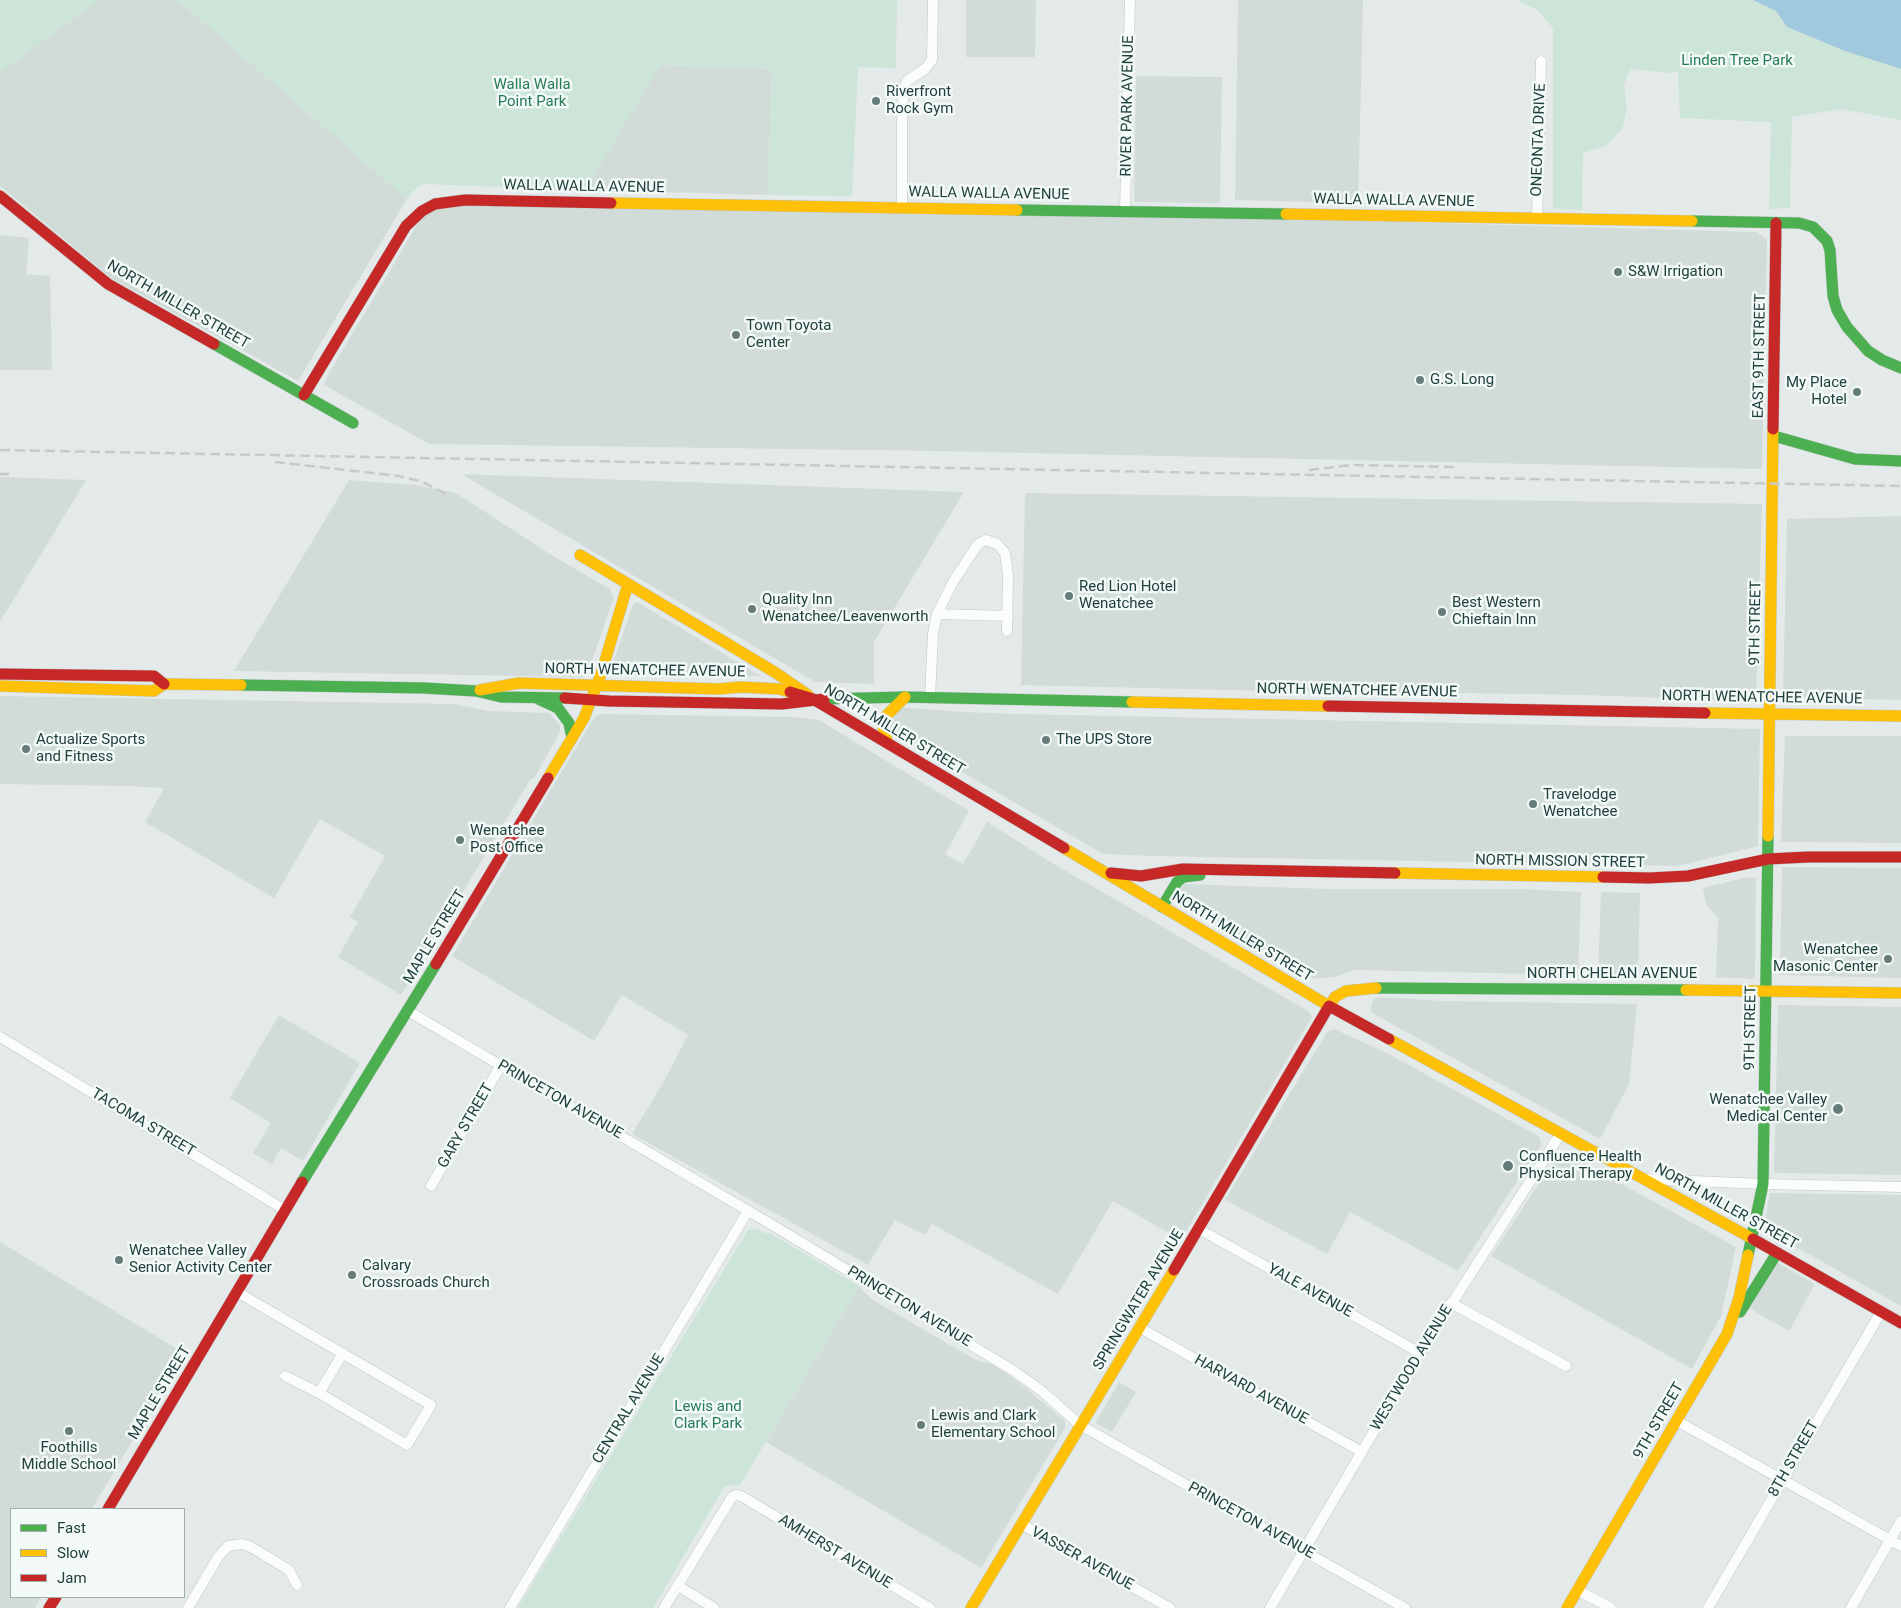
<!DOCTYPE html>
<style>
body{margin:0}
#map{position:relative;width:1901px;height:1608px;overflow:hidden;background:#e4eae9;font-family:Roboto,sans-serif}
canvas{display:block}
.legend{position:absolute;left:10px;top:1508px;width:175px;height:90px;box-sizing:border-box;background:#f2f9f7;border:1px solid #9eafad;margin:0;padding:6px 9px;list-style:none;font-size:15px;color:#20403d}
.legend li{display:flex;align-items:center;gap:10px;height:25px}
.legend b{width:25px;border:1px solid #9eafad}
</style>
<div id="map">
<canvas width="1901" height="1608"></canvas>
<ul class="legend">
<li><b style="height:6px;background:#4caf50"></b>Fast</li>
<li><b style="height:6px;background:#ffc107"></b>Slow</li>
<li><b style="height:6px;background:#c62828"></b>Jam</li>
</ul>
</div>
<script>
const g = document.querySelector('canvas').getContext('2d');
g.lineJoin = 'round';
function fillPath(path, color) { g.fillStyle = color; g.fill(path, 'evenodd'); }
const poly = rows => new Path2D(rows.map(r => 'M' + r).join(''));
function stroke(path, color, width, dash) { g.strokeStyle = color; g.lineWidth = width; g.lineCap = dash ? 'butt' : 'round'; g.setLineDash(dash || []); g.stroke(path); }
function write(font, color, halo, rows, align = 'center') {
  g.font = font + ' Roboto,sans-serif'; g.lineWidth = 5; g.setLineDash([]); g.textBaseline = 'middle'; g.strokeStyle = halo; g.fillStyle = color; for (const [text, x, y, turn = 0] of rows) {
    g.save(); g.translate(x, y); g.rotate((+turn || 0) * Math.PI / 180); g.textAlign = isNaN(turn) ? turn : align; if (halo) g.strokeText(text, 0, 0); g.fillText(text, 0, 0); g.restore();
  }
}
const built = poly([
 [99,0,178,0,407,199,298,381,111,278,0,186,0,72],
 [966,0,1036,0,1035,57,966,57],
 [1238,0,1363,0,1358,203,1235,200],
 [660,65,772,69,768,195,585,190],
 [1136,76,1222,77,1220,203,1134,202],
 [438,204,942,215,1220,217,1757,232,1767,240,1762,469,936,451,429,444,324,385,326,378,418,223],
 [0,235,29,238,26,274,50,276,52,370,0,370],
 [461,474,964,492,874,642,874,684,815,682],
 [0,477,86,480,0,622],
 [349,480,416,485,456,493,553,556,610,589,614,597,589,669,583,677,234,671],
 [1025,493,1762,504,1756,701,1584,695,1270,690,1269,691,1021,685],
 [1901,516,1901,700,1783,697,1787,519],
 [637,602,761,676,617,674,612,666,633,604],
 [0,696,454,704,489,711,549,713,560,725,560,732,535,777,530,780,401,995,338,957,358,922,350,917,385,856,320,819,274,898,145,822,164,788,128,786,0,784],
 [898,707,963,712,1019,714,1760,729,1758,846,1678,866,1152,856,1103,854,962,772,887,732,888,719],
 [601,714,793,717,819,720,969,811,945,854,963,864,987,822,1054,864,1308,1011,1312,1017,1181,1240,1113,1201,1058,1294,932,1224,925,1235,895,1220,868,1265,632,1134,663,1083,688,1035,622,995,594,1041,452,956,590,724,595,717],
 [1785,736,1901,736,1901,843,1781,842],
 [1782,867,1901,868,1901,978,1780,975],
 [1748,877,1756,878,1755,976,1752,979,1716,977,1718,918,1706,904,1703,888],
 [1183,884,1328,889,1520,889,1581,892,1578,975,1354,970,1335,977,1314,979,1175,898],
 [1601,892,1640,893,1638,977,1598,976],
 [1379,997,1444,1001,1637,1004,1629,1084,1600,1139,1372,1013,1371,1008,1372,1003,1374,999],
 [1778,1005,1901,1007,1901,1175,1774,1173],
 [279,1015,360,1063,303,1161,281,1148,272,1164,253,1153,271,1123,230,1098],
 [1334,1029,1387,1053,1540,1137,1541,1145,1458,1271,1350,1212,1327,1254,1225,1200,1327,1032],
 [1564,1152,1736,1247,1721,1316,1692,1369,1491,1256,1559,1153],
 [1770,1193,1901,1195,1901,1306,1764,1229],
 [0,1242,184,1353,92,1509,11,1509,11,1597,41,1597,35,1608,0,1608],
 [1776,1262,1815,1284,1789,1331,1750,1309],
 [859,1286,871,1299,976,1360,995,1365,1028,1390,1065,1421,1065,1428,981,1568,766,1442],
 [1119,1382,1136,1392,1112,1432,1097,1424,1096,1422]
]);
const green = poly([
 [0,0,99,0,0,72],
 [178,0,897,0,896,68,858,67,852,196,768,195,772,69,661,65,585,190,423,184,413,191,407,199],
 [1517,0,1753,0,1776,11,1787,27,1845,51,1901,69,1901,120,1841,109,1792,117,1790,208,1769,209,1771,122,1680,118,1678,72,1670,73,1630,69,1624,85,1627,108,1622,129,1606,146,1583,153,1582,210,1553,208,1553,28,1537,10],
 [756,1228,766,1234,768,1232,859,1286,740,1485,725,1486,653,1608,518,1608,748,1230]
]);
const water = poly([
 [1753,0,1901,0,1901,69,1845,51,1787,27,1776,11]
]);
const street = poly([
 [902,208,902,122,904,88,907,81,925,69,932,60,933,0],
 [1125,211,1130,0],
 [1537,219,1541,61],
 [937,614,1008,616],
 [930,698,933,634,937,614,953,582,978,544,986,540,997,544,1005,553,1008,576,1007,631],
 [408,1011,779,1229,1014,1371,1043,1392,1080,1425,1405,1608],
 [0,1037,285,1210],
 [1647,1179,1763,1184,1901,1187],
 [431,1186,501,1065],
 [1199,1229,1420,1353],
 [237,1292,431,1405,407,1445,319,1393,285,1376],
 [1451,1303,1566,1366],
 [1140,1328,1362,1452],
 [319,1393,343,1353],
 [1677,1421,1901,1546],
 [1021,1524,1170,1608],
 [678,1586,714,1608],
 [1577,1590,1611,1608],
 [188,1608,218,1557,228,1546,242,1544,251,1547,289,1570,297,1585],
 [510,1608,748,1211],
 [664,1608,732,1497,736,1495,741,1496,930,1608],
 [1270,1608,1420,1353,1561,1133],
 [1708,1608,1881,1312],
 [1851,1608,1901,1521]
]);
const fast = poly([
 [1017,210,1286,214],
 [1692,221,1799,223,1813,227,1827,241,1830,250,1833,296,1837,310,1847,327,1868,351,1882,360,1901,368],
 [214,344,353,423],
 [1774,436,1855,459,1901,461],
 [241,685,424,688,476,691,501,697,565,698],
 [536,698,558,708,569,723,572,738],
 [824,699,905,697,1132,702],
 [1162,907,1177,882,1183,877,1200,875],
 [1376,988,1686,990],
 [302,1182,436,964],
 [1748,1255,1763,1184,1768,836],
 [1740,1312,1777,1253]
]);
const slow = poly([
 [611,203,1017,210],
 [1286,214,1692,221],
 [580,555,776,673,808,695],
 [0,686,154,691,164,684,241,685],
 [480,690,519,683,718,689,741,687,779,689,790,692],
 [1132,702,1328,706],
 [1705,713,1901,716],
 [888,744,883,727,885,717,905,697],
 [548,778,584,718,601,674,628,584],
 [1768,836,1773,429],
 [1064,848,1329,1006,1335,997,1346,991,1376,988],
 [1395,873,1603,877],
 [1686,990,1901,993],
 [1389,1039,1753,1239],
 [971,1608,1174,1270],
 [1567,1608,1727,1334,1739,1298,1748,1255]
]);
const jam = poly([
 [0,196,108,284,214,344],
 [304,395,406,226,422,211,435,204,465,200,611,203],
 [1773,429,1776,223],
 [0,674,154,676,164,684],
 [790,692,813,699,1064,848],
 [565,698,609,701,782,704,824,699],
 [1328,706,1705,713],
 [1111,873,1141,876,1183,869,1395,873],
 [1603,877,1649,878,1688,876,1768,859,1808,857,1901,857],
 [436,964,548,778],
 [1753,1239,1901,1323],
 [1174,1270,1329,1006,1389,1039],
 [108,1509,302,1182],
 [49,1608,56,1597]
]);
const rail = poly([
 [0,450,1901,486],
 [275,462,399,476,423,482,446,494],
 [1309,470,1351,465,1454,467],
 [0,474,9,474]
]);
const markers = [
 [876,101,5,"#657c79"],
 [1618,272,5,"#657c79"],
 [736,335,5,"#657c79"],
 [1420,380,5,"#657c79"],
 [1857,392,5,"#657c79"],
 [1069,596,5,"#657c79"],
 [752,609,5,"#657c79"],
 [1442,612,5,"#657c79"],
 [1046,740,5,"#657c79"],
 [26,749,5,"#657c79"],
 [1533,804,5,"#657c79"],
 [460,840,5,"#657c79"],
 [1888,959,5,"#657c79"],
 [1838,1109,6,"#657c79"],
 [1508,1166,6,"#657c79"],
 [119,1260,5,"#657c79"],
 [352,1275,5,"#657c79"],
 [921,1425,5,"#657c79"],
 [69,1431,5,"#657c79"]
];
const parkNames = [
 ["Linden Tree Park",1737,61],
 ["Walla Walla",532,85],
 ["Point Park",532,102],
 ["Lewis and",708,1407],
 ["Clark Park",708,1424]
];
const poiNames = [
 ["Riverfront",886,92],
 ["Rock Gym",886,109],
 ["S&W Irrigation",1628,272],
 ["Town Toyota",746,326],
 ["Center",746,343],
 ["G.S. Long",1430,380],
 ["My Place",1847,383,"right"],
 ["Hotel",1847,400,"right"],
 ["Red Lion Hotel",1079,587],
 ["Wenatchee",1079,604],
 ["Quality Inn",762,600],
 ["Wenatchee/Leavenworth",762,617],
 ["Best Western",1452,603],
 ["Chieftain Inn",1452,620],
 ["Actualize Sports",36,740],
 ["and Fitness",36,757],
 ["The UPS Store",1056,740],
 ["Travelodge",1543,795],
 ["Wenatchee",1543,812],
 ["Wenatchee",470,831],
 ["Post Office",470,848],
 ["Wenatchee",1878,950,"right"],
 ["Masonic Center",1878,967,"right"],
 ["Wenatchee Valley",1827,1100,"right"],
 ["Medical Center",1827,1117,"right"],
 ["Confluence Health",1519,1157],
 ["Physical Therapy",1519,1174],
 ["Wenatchee Valley",129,1251],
 ["Senior Activity Center",129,1268],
 ["Calvary",362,1266],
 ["Crossroads Church",362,1283],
 ["Lewis and Clark",931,1416],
 ["Elementary School",931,1433],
 ["Foothills",69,1448,"center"],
 ["Middle School",69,1465,"center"]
];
const streetNames = [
 ["RIVER PARK AVENUE",1128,106,-89],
 ["ONEONTA DRIVE",1539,140,-88],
 ["WALLA WALLA AVENUE",584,187,1],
 ["WALLA WALLA AVENUE",989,194,1],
 ["WALLA WALLA AVENUE",1394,201,1],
 ["NORTH MILLER STREET",178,305,30],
 ["EAST 9TH STREET",1760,356,-89],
 ["9TH STREET",1756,623,-89],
 ["NORTH WENATCHEE AVENUE",645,671,1],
 ["NORTH WENATCHEE AVENUE",1357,691,1],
 ["NORTH WENATCHEE AVENUE",1762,698,1],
 ["NORTH MILLER STREET",894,730,31],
 ["NORTH MISSION STREET",1560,862,1],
 ["MAPLE STREET",435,937,-59],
 ["NORTH MILLER STREET",1242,937,31],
 ["NORTH CHELAN AVENUE",1612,974],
 ["9TH STREET",1751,1028,-89],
 ["PRINCETON AVENUE",560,1100,30],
 ["TACOMA STREET",143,1123,31],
 ["GARY STREET",466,1126,-60],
 ["NORTH MILLER STREET",1726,1207,29],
 ["YALE AVENUE",1310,1291,29],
 ["SPRINGWATER AVENUE",1139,1300,-59],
 ["PRINCETON AVENUE",909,1307,31],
 ["WESTWOOD AVENUE",1412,1368,-59],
 ["HARVARD AVENUE",1251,1390,29],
 ["MAPLE STREET",160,1393,-59],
 ["CENTRAL AVENUE",629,1409,-59],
 ["9TH STREET",1659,1421,-60],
 ["8TH STREET",1794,1459,-60],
 ["PRINCETON AVENUE",1251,1521,29],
 ["AMHERST AVENUE",835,1552,31],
 ["VASSER AVENUE",1082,1559,29]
];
fillPath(built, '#d1dcd9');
fillPath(green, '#cce5d8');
fillPath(water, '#a1c9dd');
stroke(street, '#c1c7c6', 11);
stroke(fast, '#bfc8c6', 12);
stroke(slow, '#bfc8c6', 12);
stroke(jam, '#bfc8c6', 12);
stroke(street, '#fbfcfc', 10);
stroke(fast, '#4caf50', 11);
stroke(slow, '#ffc107', 11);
stroke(jam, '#c62828', 11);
stroke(rail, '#c6cbca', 2.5, [10, 5]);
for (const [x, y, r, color] of markers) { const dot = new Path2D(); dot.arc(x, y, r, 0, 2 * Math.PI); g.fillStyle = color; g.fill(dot); stroke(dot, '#f2f9f7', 2); }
write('15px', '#267b57', '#f2f9f7', parkNames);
write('15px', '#20403d', '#f2f9f7', poiNames, 'left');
write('15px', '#20403d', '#f2f9f7', streetNames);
</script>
